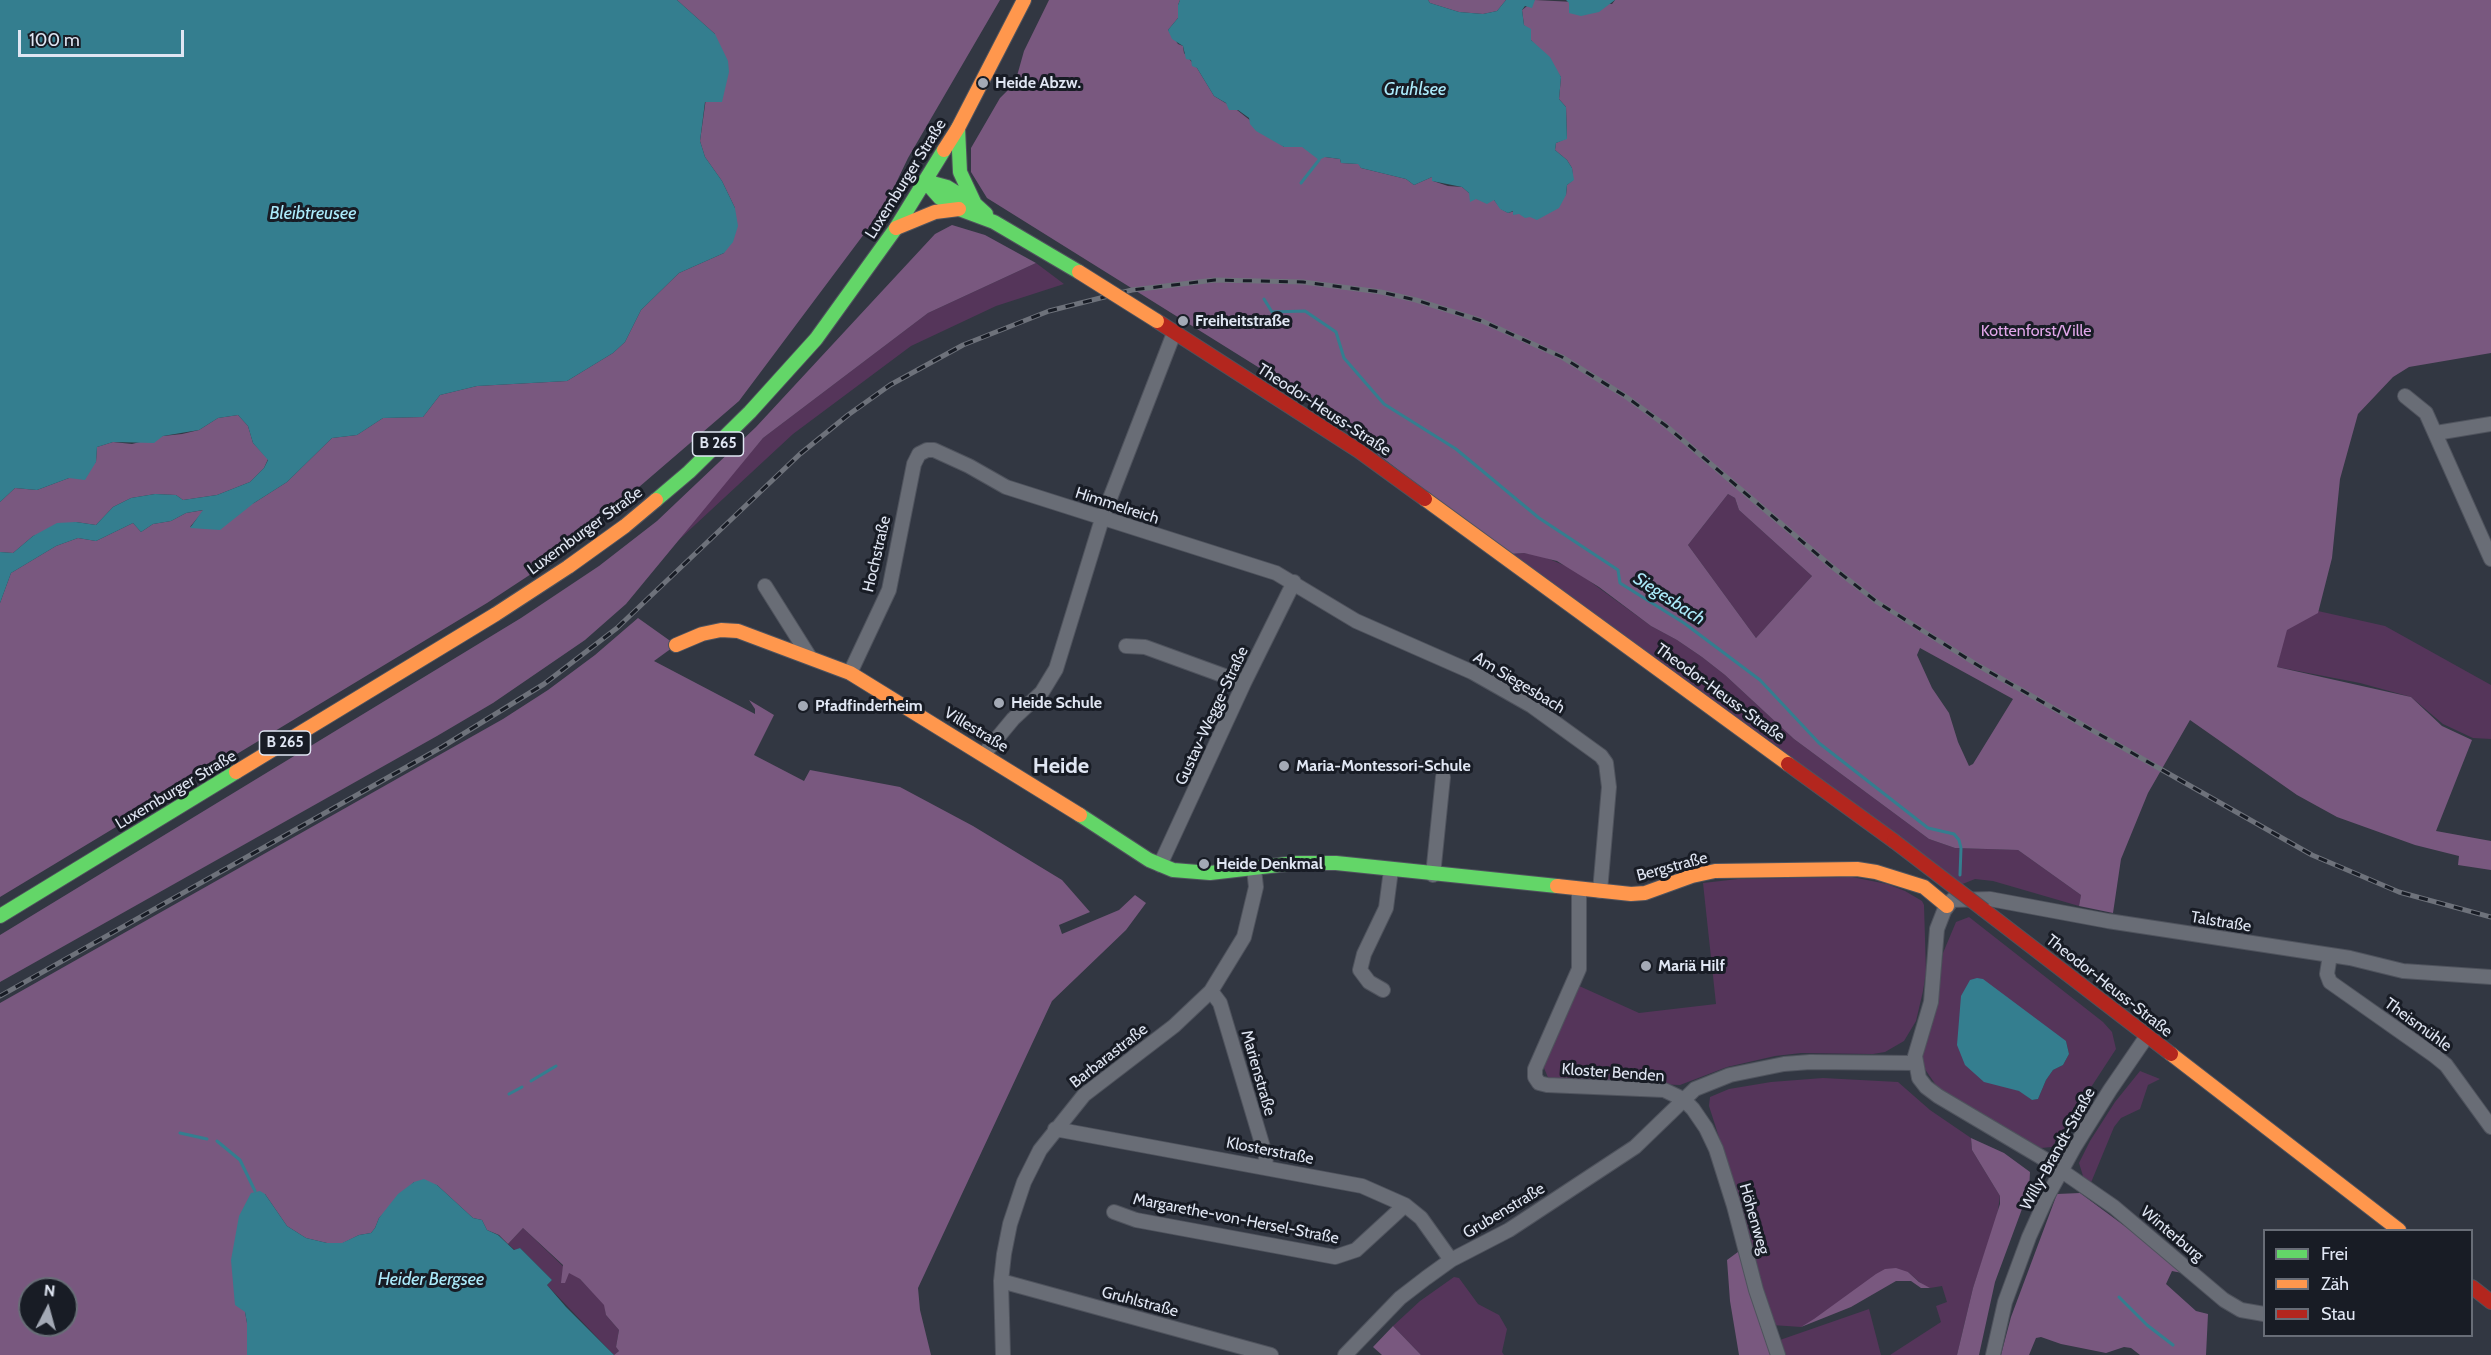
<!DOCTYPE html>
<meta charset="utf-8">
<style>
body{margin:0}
#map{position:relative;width:2491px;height:1355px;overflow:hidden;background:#323742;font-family:Cabin,sans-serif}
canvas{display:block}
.legend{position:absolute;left:2263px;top:1229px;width:210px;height:108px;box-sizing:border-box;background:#181c25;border:2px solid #686d77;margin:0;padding:8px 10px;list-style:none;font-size:18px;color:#e0e6f3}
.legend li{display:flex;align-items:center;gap:12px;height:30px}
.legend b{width:30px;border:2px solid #686d77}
.north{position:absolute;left:18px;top:1277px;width:60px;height:60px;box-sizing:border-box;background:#181c25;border:2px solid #686d77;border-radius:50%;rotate:6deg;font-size:16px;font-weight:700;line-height:24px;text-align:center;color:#e0e6f3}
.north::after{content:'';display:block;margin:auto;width:21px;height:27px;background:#a3a9b5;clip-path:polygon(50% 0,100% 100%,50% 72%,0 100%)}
.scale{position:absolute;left:18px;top:30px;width:166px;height:27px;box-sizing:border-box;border:3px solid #e0e6f3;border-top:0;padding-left:8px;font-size:18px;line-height:21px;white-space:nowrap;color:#e0e6f3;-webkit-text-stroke:4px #181c25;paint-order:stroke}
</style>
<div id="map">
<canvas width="2491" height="1355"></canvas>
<ul class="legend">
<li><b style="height:8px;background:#63d668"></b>Frei</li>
<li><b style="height:8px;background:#ff974d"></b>Zäh</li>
<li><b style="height:8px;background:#b3261e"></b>Stau</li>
</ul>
<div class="north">N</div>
<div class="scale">100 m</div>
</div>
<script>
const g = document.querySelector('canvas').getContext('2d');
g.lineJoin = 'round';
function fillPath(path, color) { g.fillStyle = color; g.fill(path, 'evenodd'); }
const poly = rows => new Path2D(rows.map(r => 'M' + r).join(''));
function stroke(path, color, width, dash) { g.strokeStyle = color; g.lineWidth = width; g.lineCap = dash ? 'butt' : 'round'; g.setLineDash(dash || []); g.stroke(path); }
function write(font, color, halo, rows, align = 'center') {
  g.font = font + ' Cabin,sans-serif'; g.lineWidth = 6; g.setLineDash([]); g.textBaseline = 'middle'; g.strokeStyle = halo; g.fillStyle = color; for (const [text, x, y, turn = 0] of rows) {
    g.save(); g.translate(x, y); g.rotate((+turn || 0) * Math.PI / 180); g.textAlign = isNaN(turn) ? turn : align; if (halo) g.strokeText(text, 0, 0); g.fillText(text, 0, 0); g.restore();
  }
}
const green = poly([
 [1036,263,1064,284,996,306,911,346,793,434,669,549,763,438,928,313],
 [1728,494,1735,498,1739,510,1812,576,1756,638,1688,545],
 [1524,553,1542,556,1573,569,1651,626,1677,640,1702,657,1725,675,1794,739,1929,839,1955,848,2018,850,2081,895,2079,906,1993,881,1975,879,1955,887,1510,554],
 [2318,611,2385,626,2491,685,2491,739,2473,738,2443,724,2411,697,2360,683,2277,667,2286,628],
 [1852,877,1887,884,1905,891,1922,901,1924,905,1926,972,1923,991,1916,1021,1904,1041,1885,1052,1873,1054,1801,1053,1775,1056,1727,1067,1680,1085,1549,1080,1544,1068,1545,1060,1577,985,1639,1013,1716,1004,1703,883,1738,879],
 [1969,917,2103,1022,2112,1032,2116,1049,2052,1147,2041,1148,1994,1123,1938,1088,1922,1065,1923,1048,1937,1006,1943,953,1956,922],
 [2066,1041,2069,1054,2063,1065,2053,1070,2046,1080,2038,1099,2032,1100,2020,1091,2003,1085],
 [2140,1071,2160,1079,2148,1085,2140,1109,2121,1118,2114,1127,2090,1185,2083,1176,2079,1163,2090,1141,2115,1102],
 [1823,1078,1898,1082,1930,1110,1971,1138,1972,1150,2000,1196,1997,1217,1973,1288,1957,1355,1890,1355,1941,1322,1936,1306,1947,1302,1942,1286,1930,1288,1924,1286,1908,1272,1801,1327,1772,1325,1740,1203,1709,1106,1710,1097,1729,1089,1771,1082],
 [523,1228,569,1272,580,1279,605,1305,606,1315,619,1330,616,1347,619,1351,614,1355,547,1285,552,1280,520,1248,515,1250,508,1244],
 [1454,1277,1459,1278,1478,1304,1499,1315,1507,1329,1502,1352,1504,1355,1421,1355,1393,1326,1420,1301],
 [1869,1309,1881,1355,1782,1355,1777,1341]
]);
const forest = poly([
 [677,0,1000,0,908,158,885,206,739,401,560,555,487,603,0,897,0,603,11,573,56,546,78,538,96,541,133,523,141,532,153,524,171,521,186,513,204,510,190,527,254,503,287,482,332,438,357,435,383,418,423,417,440,395,477,386,567,381,613,353,625,342,641,310,679,273,724,253,735,208,722,181,705,157,700,141,715,34],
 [1049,0,1180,0,1178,5,1178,18,1168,30,1178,44,1183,46,1184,53,1197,68,1214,96,1237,110,1284,147,1303,147,1325,157,1340,159,1341,163,1359,164,1361,168,1406,179,1414,185,1432,177,1433,181,1448,186,1462,187,1476,199,1494,200,1501,209,1508,213,1566,195,1567,185,1573,180,1572,168,1567,160,1555,150,1556,143,1567,138,1566,107,1559,99,1561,77,1531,40,1524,25,1522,10,1535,0,1612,4,1615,0,2491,0,2491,353,2409,367,2393,377,2358,414,2340,479,2332,558,2318,613,2287,630,2277,667,2411,697,2442,726,2472,740,2436,831,2491,841,2491,870,2458,865,2459,856,2415,845,2337,817,2297,795,2190,720,2148,793,2121,859,2113,913,2079,906,2081,895,2018,850,1955,848,1929,839,1794,739,1725,675,1702,657,1677,640,1651,626,1599,587,1557,561,1524,553,1510,554,1282,382,987,198,971,172,971,148,1000,98,1015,83,1024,51],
 [1728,494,1735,498,1739,510,1812,576,1756,638,1688,545],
 [1920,648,2013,699,1973,764,1969,766,1958,742,1949,713,1932,688,1917,655],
 [1428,0,1506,0,1497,11,1483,14,1459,12,1430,3],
 [952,225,985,235,1036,263,928,313,763,438,626,604,585,640,493,703,437,736,0,982,0,935,521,618,599,566,657,521,756,427,935,234],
 [238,415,248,426,253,443,268,459,264,468,250,482,217,495,183,500,176,495,155,494,131,498,113,507,96,525,76,522,33,536,13,553,0,552,0,502,15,488,37,490,69,478,96,462,97,447,113,442,132,444,163,436,182,434,199,430,218,418],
 [638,618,676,645,654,661,755,714,755,709,749,700,774,715,754,755,804,781,810,770,900,787,973,826,1062,880,1090,912,1059,925,1062,934,1119,910,1135,895,1146,903,1126,930,1052,1001,918,1288,920,1310,931,1355,614,1355,619,1351,616,1347,619,1330,606,1315,604,1305,580,1279,569,1273,565,1283,561,1283,563,1265,523,1228,508,1244,499,1235,487,1230,482,1220,473,1218,437,1185,414,1182,379,1218,375,1228,371,1233,359,1235,343,1243,327,1243,306,1238,287,1226,265,1194,245,1312,247,1323,247,1355,0,1355,0,1003,503,719,548,690,595,655],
 [30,1289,66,1289,66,1325,30,1325],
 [1971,1138,2004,1153,2030,1172,2029,1190,1995,1282,1979,1355,1957,1355,1973,1288,2000,1204,2000,1196,1972,1150],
 [2080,1193,2184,1270,2182,1273,2172,1271,2166,1284,2196,1311,2208,1314,2206,1355,2140,1355,2131,1348,2124,1347,2106,1353,2061,1344,2041,1337,2036,1338,2029,1355,2001,1355,2011,1317,2057,1194],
 [1742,1249,1774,1355,1739,1355,1730,1301,1727,1260],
 [1896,1268,1908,1272,1919,1282,1930,1288,1921,1288,1911,1281,1896,1281,1851,1307,1801,1327,1814,1319,1876,1274,1885,1269],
 [1393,1326,1421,1355,1382,1355,1373,1347]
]);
const water = poly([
 [0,0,677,0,715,34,728,61,729,72,722,102,705,102,700,141,705,157,722,181,735,208,738,226,733,242,724,253,679,273,641,310,625,342,613,353,567,381,477,386,440,395,423,417,383,418,357,435,332,438,287,482,254,503,220,530,190,528,203,510,186,513,171,521,153,524,141,532,133,523,96,541,78,538,56,546,11,573,0,603,0,552,13,553,33,536,57,523,76,522,96,525,113,507,131,498,155,494,176,495,183,500,217,495,250,482,264,468,268,460,253,443,248,426,238,415,218,418,199,430,163,436,154,443,113,442,97,447,96,462,85,480,69,478,37,490,15,488,0,502],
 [1180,0,1428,0,1430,3,1459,12,1483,14,1497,11,1506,0,1535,0,1532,8,1525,6,1522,10,1524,25,1531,29,1531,40,1550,57,1561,77,1559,99,1566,107,1567,139,1556,143,1555,150,1567,160,1572,168,1574,180,1567,185,1566,195,1559,208,1537,220,1530,217,1525,218,1519,214,1513,215,1513,211,1508,213,1500,209,1494,200,1487,204,1476,199,1470,202,1469,193,1462,187,1432,181,1432,177,1414,185,1406,179,1361,168,1358,164,1341,163,1340,159,1325,157,1319,160,1302,147,1284,147,1256,131,1250,124,1249,118,1238,110,1229,110,1226,103,1214,96,1197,68,1192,66,1191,60,1186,59,1183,46,1172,39,1168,30,1178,18,1178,5],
 [1566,0,1615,0,1599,12,1581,16,1569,13,1569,3],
 [1977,978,1983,979,2066,1041,2069,1054,2063,1065,2053,1070,2046,1080,2038,1099,2032,1100,2019,1091,1984,1082,1965,1065,1957,1045,1961,996,1970,980],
 [424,1179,437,1185,473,1218,482,1220,487,1230,498,1235,514,1250,520,1248,552,1280,547,1285,566,1307,614,1355,247,1355,247,1323,245,1312,235,1305,231,1260,239,1216,251,1193,260,1191,265,1194,287,1226,306,1238,327,1243,342,1243,359,1235,371,1233,375,1228,379,1218,398,1194,414,1182]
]);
const stream = poly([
 [1301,183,1319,160],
 [1264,299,1272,312,1305,311,1336,332,1344,358,1384,404,1456,449,1539,518,1618,570,1620,583,1684,623,1760,680,1819,743,1928,828,1954,834,1959,840,1961,848,1960,875],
 [531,1081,556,1066],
 [509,1094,522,1087],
 [180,1133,207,1139],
 [217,1141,240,1160,255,1191],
 [2119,1297,2147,1325,2173,1345]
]);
const street = poly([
 [2405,396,2426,413,2491,559],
 [2436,433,2491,424],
 [765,586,809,656],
 [1126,646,1145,647,1244,683],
 [850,673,889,590,914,464,919,454,927,450,934,450,969,466,1006,487,1276,573,1356,621,1472,672,1532,706,1601,756,1606,763,1609,787,1600,891],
 [984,754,1013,719,1042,692,1056,669,1102,519,1174,333],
 [1160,865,1244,683,1294,582],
 [1433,875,1443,777],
 [1579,890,1579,969,1535,1069,1535,1077,1539,1083,1547,1085,1664,1090,1683,1099,1693,1109,1706,1128,1716,1149,1734,1206,1756,1290,1778,1355],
 [2330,955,2327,974,2330,982,2435,1056,2446,1065,2491,1127],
 [1383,990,1369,982,1360,970,1364,954,1386,908,1391,870],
 [1211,991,1220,1003,1266,1157,1265,1167],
 [1055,1129,1362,1186,1405,1205,1421,1218,1451,1260],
 [1114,1212,1136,1220,1335,1257,1356,1250,1405,1205],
 [1001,1281,1271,1355],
 [2264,1314,2241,1310,2224,1300,2114,1207,2046,1160,1938,1096,1926,1087,1919,1078,1915,1056,1931,1002,1937,929,1944,911,1952,900,1990,899,2108,921,2350,958,2403,971,2491,977],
 [1003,1355,1001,1281,1004,1254,1010,1224,1024,1182,1040,1150,1084,1095,1174,1026,1211,991,1244,937,1256,887,1254,869],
 [1345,1355,1400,1298,1426,1278,1451,1260,1509,1230,1635,1147,1695,1089,1730,1075,1784,1064,1810,1062,1915,1063],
 [1993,1355,2005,1302,2029,1237,2047,1197,2075,1146,2110,1090,2147,1036]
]);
const fast = poly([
 [958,128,960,172,974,202],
 [925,181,940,198,959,209,994,222,1079,272],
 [925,181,947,187,975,204,986,214],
 [656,500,689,472,750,412,816,339,896,228,944,150],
 [1080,815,1149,860,1173,870,1210,873,1296,863,1336,863,1557,886],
 [0,916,236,772]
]);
const slow = poly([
 [944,150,958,128,1024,0],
 [896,228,935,212,959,209],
 [1425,499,1788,764],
 [676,645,702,634,721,630,738,631,850,673,1080,815],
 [236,772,496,614,568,567,625,526,656,500],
 [1557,886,1631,894,1645,893,1692,876,1715,871,1857,869,1876,872,1924,887,1947,906],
 [2171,1054,2399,1230]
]);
const jam = poly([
 [1157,321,1359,451,1425,499],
 [1788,764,1894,841],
 [1984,910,2171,1054],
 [2472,1287,2491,1302]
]);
const rail = poly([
 [0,996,442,747,544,684,617,628,800,454,848,415,890,385,963,345,1049,311,1132,290,1215,280,1303,282,1381,292,1416,300,1482,321,1562,357,1625,396,1665,425,1831,566,1877,602,1979,666,2312,855,2399,892,2491,917]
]);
const slowBridge = poly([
 [1079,272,1157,321]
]);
const jamBridge = poly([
 [1894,841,1984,910]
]);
const markers = [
 [983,83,6,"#a3a9b5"],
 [1183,321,6,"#a3a9b5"],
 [999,703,6,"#a3a9b5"],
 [803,706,6,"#a3a9b5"],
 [1284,766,6,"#a3a9b5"],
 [1204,864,6,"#a3a9b5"],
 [1646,966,6,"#a3a9b5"]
];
const shields = [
 [718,444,51],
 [285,743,51]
];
const shieldNames = [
 ["B 265",718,444],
 ["B 265",285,743]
];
const poiNames = [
 ["Heide Abzw.",995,83],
 ["Freiheitstraße",1195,321],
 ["Heide Schule",1011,703],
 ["Pfadfinderheim",815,706],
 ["Maria-Montessori-Schule",1296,766],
 ["Heide Denkmal",1216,864],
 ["Mariä Hilf",1658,966]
];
const streetNames = [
 ["Luxemburger Straße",906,179,-58],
 ["Theodor-Heuss-Straße",1324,410,33],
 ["Himmelreich",1117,506,18],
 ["Luxemburger Straße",585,531,-36],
 ["Hochstraße",877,554,-77],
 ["Am Siegesbach",1519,683,31],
 ["Theodor-Heuss-Straße",1720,693,36],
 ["Gustav-Wegge-Straße",1212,716,-65],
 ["Villestraße",976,730,31],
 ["Luxemburger Straße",176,790,-31],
 ["Bergstraße",1672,867,-15],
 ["Talstraße",2221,922,9],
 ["Theodor-Heuss-Straße",2109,986,38],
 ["Theismühle",2418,1025,36],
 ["Barbarastraße",1109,1056,-38],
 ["Marienstraße",1258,1073,74],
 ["Kloster Benden",1613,1073,4],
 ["Willy-Brandt-Straße",2058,1149,-61],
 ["Klosterstraße",1270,1151,11],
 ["Grubenstraße",1504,1211,-31],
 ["Margarethe-von-Hersel-Straße",1236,1219,11],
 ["Höhenweg",1754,1219,74],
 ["Winterburg",2172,1234,40],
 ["Gruhlstraße",1140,1302,15]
];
const parkNames = [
 ["Kottenforst/Ville",2036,331]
];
const waterNames = [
 ["Gruhlsee",1415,90],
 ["Bleibtreusee",313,214],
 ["Siegesbach",1669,599,33],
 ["Heider Bergsee",431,1280]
];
const districtNames = [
 ["Heide",1061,767]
];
fillPath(green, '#55355a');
fillPath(forest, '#79587f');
fillPath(water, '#347e8f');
stroke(stream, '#347e8f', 3);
stroke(street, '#4f535d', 16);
stroke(fast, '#4f535d', 16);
stroke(slow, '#4f535d', 16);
stroke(jam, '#4f535d', 16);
stroke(street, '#696d76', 14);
stroke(fast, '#63d668', 14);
stroke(slow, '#ff974d', 14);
stroke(jam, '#b3261e', 14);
stroke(rail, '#6e727b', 5);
stroke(rail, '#181c25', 3, [9]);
stroke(slowBridge, '#4f535d', 16, []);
stroke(jamBridge, '#4f535d', 16, []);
stroke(slowBridge, '#ff974d', 14);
stroke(jamBridge, '#b3261e', 14);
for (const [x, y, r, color] of markers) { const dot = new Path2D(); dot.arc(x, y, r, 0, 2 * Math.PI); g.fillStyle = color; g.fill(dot); stroke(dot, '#181c25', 2); }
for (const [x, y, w] of shields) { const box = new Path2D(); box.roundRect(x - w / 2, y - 12, w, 24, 4.5); g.fillStyle = '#181c25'; g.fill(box); stroke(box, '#e0e6f3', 1.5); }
write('bold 15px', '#e0e6f3', null, shieldNames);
write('bold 16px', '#e0e6f3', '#181c25', poiNames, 'left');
write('16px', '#e0e6f3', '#181c25', streetNames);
write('16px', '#e2a7ea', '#181c25', parkNames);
write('italic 18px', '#acebfb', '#181c25', waterNames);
write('bold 22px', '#e0e6f3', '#181c25', districtNames);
</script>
